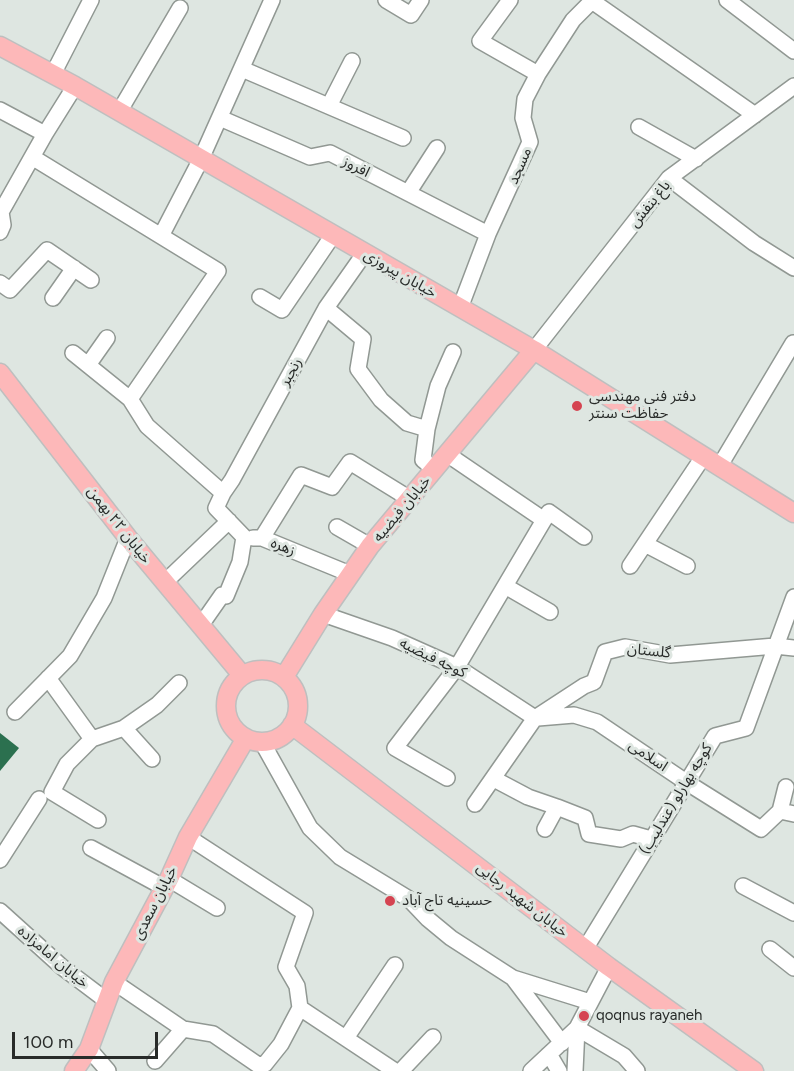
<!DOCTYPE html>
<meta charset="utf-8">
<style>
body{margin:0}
#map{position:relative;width:794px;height:1071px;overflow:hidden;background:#dee6e1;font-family:Figtree,sans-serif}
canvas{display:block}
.scale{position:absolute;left:12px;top:1032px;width:146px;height:27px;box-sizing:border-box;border:3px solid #282b29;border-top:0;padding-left:8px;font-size:18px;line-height:21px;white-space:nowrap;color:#282b29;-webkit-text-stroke:4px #dee6e1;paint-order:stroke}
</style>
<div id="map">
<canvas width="794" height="1071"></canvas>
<div class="scale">100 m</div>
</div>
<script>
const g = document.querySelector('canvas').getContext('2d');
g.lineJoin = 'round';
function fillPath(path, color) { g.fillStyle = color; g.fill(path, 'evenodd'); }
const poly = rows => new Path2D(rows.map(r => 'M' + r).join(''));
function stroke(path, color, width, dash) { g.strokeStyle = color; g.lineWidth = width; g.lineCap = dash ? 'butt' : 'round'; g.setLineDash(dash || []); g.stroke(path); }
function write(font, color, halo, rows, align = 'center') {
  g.font = font + ' Figtree,"Noto Sans Arabic",sans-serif'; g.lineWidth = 6; g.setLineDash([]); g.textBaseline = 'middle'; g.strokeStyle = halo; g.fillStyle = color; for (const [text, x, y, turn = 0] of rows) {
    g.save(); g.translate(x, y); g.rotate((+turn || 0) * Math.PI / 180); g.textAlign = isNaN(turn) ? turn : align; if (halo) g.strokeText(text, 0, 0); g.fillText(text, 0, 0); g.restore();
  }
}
const building = poly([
 [0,733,19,748,0,771]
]);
const minor = poly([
 [386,0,411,15,421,0],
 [510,0,480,41,538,74],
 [727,0,794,51],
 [592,1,755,115],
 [242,69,403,138],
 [53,74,91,0],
 [329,106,352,61],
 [0,110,45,134],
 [119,112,180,8],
 [220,118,310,157,330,153,488,234],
 [639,127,696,159],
 [32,157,218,271,130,399],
 [669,178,754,243,794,268],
 [408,193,437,148],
 [0,232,3,225,1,212,45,134,75,86],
 [161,236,201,159,272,0],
 [0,283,10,290,47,250,91,280],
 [260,297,282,310,333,235],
 [53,298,74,268],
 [326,308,363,339,358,369,381,400,407,423,427,429],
 [460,308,488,234,530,142,523,118,525,99,538,74,573,20,593,0],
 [534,350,669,178,794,86],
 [73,353,130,399,147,426,223,493],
 [88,365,107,338],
 [447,454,544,520,549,512,584,537],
 [719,467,793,343],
 [434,469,423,460,427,429,438,386,453,352],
 [337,527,370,546],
 [244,537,216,508,223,493,232,480,326,308,364,254],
 [253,538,262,538,350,574],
 [262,538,301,475,332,487,350,462,410,499],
 [645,544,687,566],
 [630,566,703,457],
 [165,582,229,521],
 [505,586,550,612],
 [323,614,392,638,457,667,535,718],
 [201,625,222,595,226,596,240,562,244,537],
 [48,678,92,739,124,728,157,705,179,683],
 [15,712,70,656,104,598,128,538],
 [538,718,574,715,597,722,686,782,761,829,780,811],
 [124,728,152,759],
 [92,739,67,764,52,792,98,820],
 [262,742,310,828,340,857,409,899,428,919,451,938,513,978,590,1002],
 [447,778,395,748,457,667,544,520],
 [494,779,528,797,557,807,545,829],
 [786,787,780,811,794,814],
 [475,804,535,718,584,686,594,682,605,652,625,647,670,655,775,646,794,648],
 [557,807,585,818,589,834,621,839,633,834,651,839],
 [188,837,305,913,286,967,297,986,300,1008],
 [91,848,163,887],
 [0,860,39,799],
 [169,879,217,908],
 [743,886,794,913],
 [0,911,62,967,107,1001],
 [585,949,715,736,746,728,794,597],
 [770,949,794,968],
 [513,978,562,1043],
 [114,982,183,1029,213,1034,258,1065,265,1064],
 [300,1008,395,1071],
 [346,1038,395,965],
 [89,1049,108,1071],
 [549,1054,559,1071],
 [155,1061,183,1029],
 [265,1064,281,1044,300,1008],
 [401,1071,433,1037],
 [531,1071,577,1028,609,967],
 [575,1071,577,1028,624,1056,637,1071]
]);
const major = poly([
 [0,46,75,86,534,350,794,513],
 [0,373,128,538,242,675],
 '226 706a36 36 0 1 1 72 0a36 36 0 1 1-72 0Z',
 [284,677,323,614,370,546,534,350],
 [292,725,609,967,754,1071],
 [74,1071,89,1049,114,982,169,879,188,837,246,738]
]);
const markers = [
 [577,406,6,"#d54451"],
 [390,901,6,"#d54451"],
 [584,1016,6,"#d54451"]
];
const streetNames = [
 ["مسجد",520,166,-67],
 ["افروز",356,167,27],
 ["باغ بنفش",650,204,-51],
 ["خیابان پیروزی",400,274,30],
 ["رنجبر",291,372,-61],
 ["خیابان فیضیه",402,509,-50],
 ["خیابان ۲۲ بهمن",119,525,52],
 ["زهره",283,547,23],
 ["گلستان",649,651,6],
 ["کوچه فیضیه",433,658,26],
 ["اسلامی",648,756,34],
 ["کوچه بهارلو (عندلیب)",676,799,-59],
 ["خیابان شهید رجایی",522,900,38],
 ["خیابان سعدی",155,903,-63],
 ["خیابان امامزاده",53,957,40]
];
const poiNames = [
 ["دفتر فنی مهندسی",589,397],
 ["حفاظت سنتر",589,414],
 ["حسینیه تاج آباد",402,901],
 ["qoqnus rayaneh",596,1016]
];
fillPath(building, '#2b704f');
stroke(minor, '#919893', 18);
stroke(major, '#bebfbf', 21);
stroke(minor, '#fff', 15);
stroke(major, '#fdb8b9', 18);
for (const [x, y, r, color] of markers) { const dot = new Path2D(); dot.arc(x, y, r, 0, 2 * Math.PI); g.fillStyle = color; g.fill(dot); stroke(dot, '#dee6e1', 2); }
write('15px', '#282b29', '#dee6e1', streetNames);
write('15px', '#282b29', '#dee6e1', poiNames, 'left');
</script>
